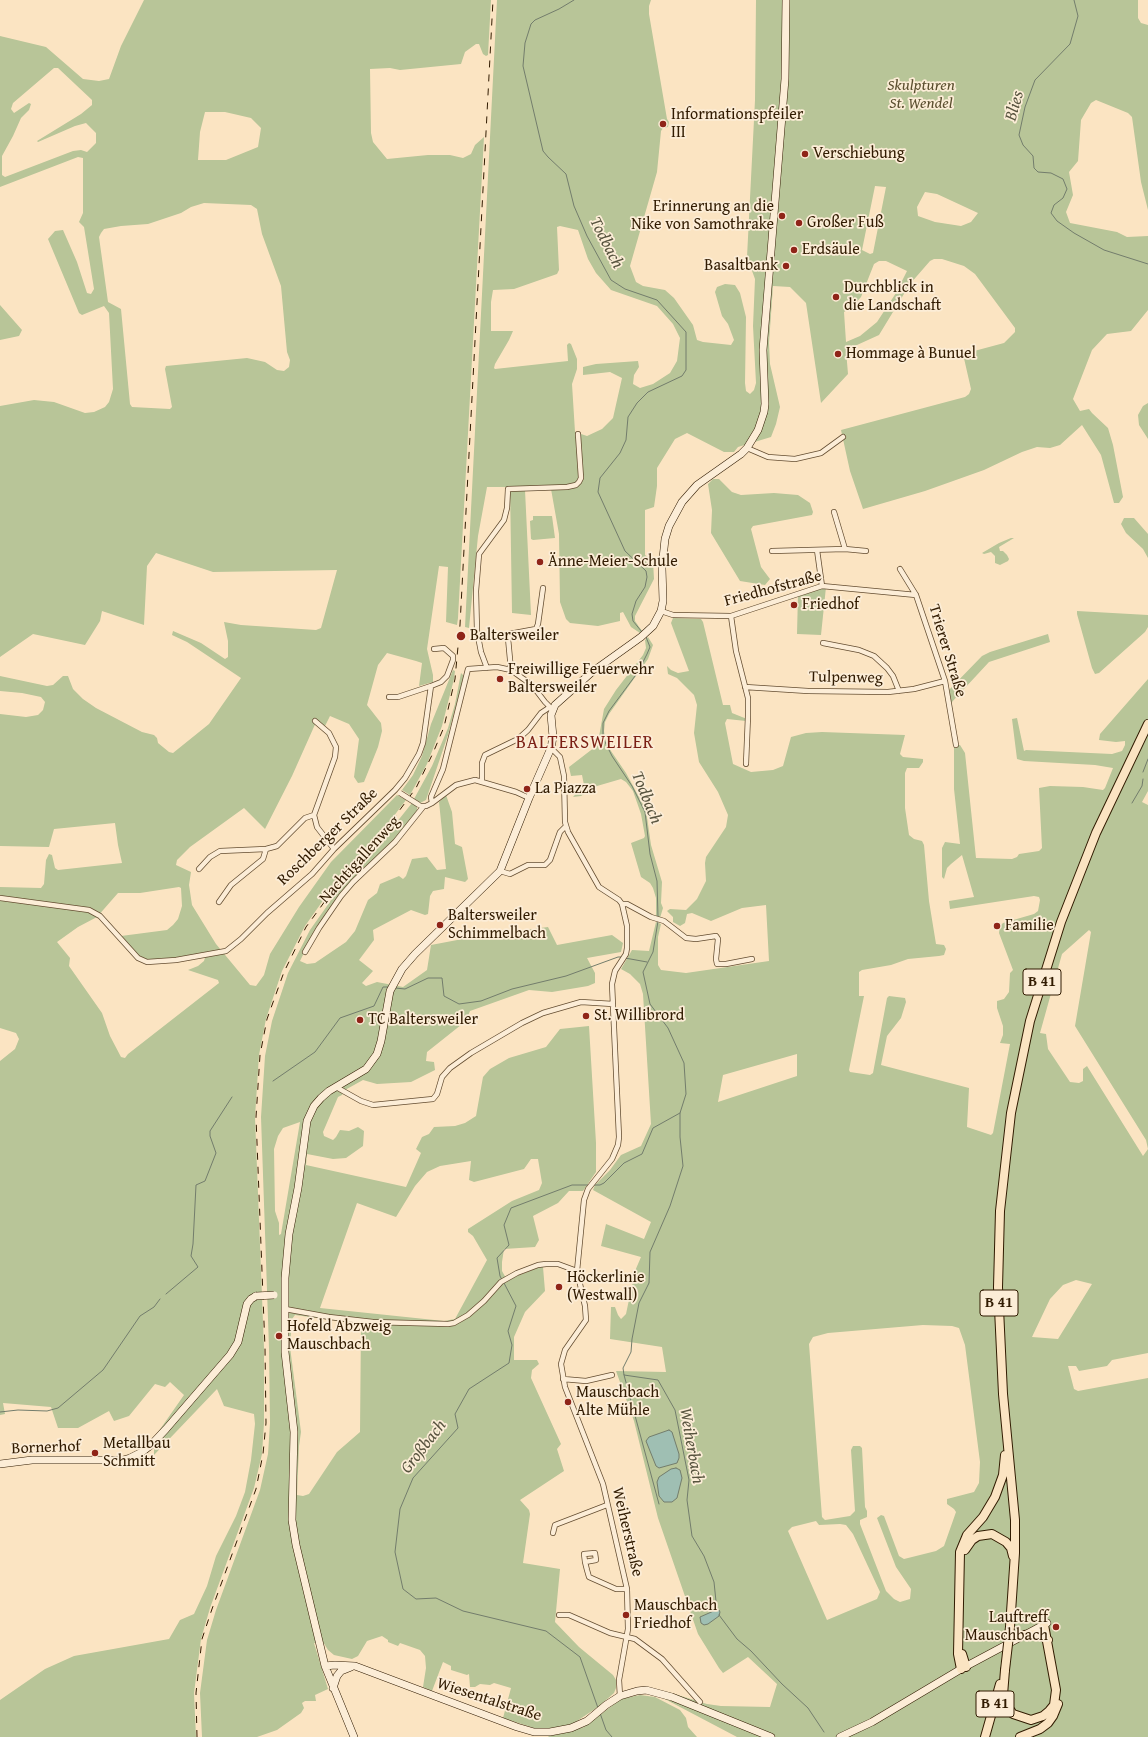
<!DOCTYPE html>
<meta charset="utf-8">
<style>
body{margin:0}
canvas{display:block;background:#fbe4c2}
</style>
<canvas width="1148" height="1737"></canvas>
<script>
const g = document.querySelector('canvas').getContext('2d');
g.lineJoin = 'round';
function fillPath(path, color) { g.fillStyle = color; g.fill(path, 'evenodd'); }
const poly = rows => new Path2D(rows.map(r => 'M' + r).join(''));
function stroke(path, color, width, dash) { g.strokeStyle = color; g.lineWidth = width; g.lineCap = dash ? 'butt' : 'round'; g.setLineDash(dash || []); g.stroke(path); }
function write(font, color, halo, rows, align = 'center') {
  g.font = font + ' "Gentium Book Plus",serif'; g.lineWidth = 3.5; g.setLineDash([]); g.textBaseline = 'middle'; g.strokeStyle = halo; g.fillStyle = color; for (const [text, x, y, turn = 0] of rows) {
    g.save(); g.translate(x, y); g.rotate((+turn || 0) * Math.PI / 180); g.textAlign = isNaN(turn) ? turn : align; if (halo) g.strokeText(text, 0, 0); g.fillText(text, 0, 0); g.restore();
  }
}
const green = poly([
 [144,0,491,0,488,55,486,56,483,54,479,44,476,44,465,52,461,64,400,70,390,68,370,69,371,133,373,142,387,159,428,155,450,155,463,158,471,154,475,145,484,137,458,618,457,625,446,622,448,567,439,566,427,649,433,675,433,682,419,686,422,663,416,661,387,653,378,665,367,705,381,723,382,731,378,747,364,782,358,783,354,777,359,739,349,724,330,716,325,726,317,720,292,776,265,829,244,808,190,847,177,860,176,865,191,872,189,885,192,905,216,944,250,985,256,986,264,975,270,954,299,907,331,862,397,795,406,800,384,829,329,892,305,926,282,971,266,1019,259,1055,255,1117,264,1348,264,1423,262,1454,254,1488,210,1608,201,1639,194,1693,196,1737,0,1737,0,1700,45,1669,74,1656,169,1639,180,1620,194,1614,207,1586,216,1556,236,1516,245,1492,251,1460,255,1424,254,1414,224,1406,217,1389,154,1455,154,1438,184,1395,170,1382,165,1387,155,1384,129,1416,114,1421,109,1411,78,1428,58,1428,51,1407,3,1403,5,1414,0,1415,0,1061,15,1049,19,1039,16,1033,0,1028,0,887,41,888,44,884,46,860,49,854,52,855,55,868,58,870,122,863,118,845,115,823,54,829,49,847,0,846,0,714,26,717,38,715,43,710,45,702,41,697,22,693,0,691,0,676,47,686,53,685,63,676,68,676,73,689,83,699,96,708,142,732,154,735,157,738,158,743,169,752,173,753,209,724,241,678,187,642,172,635,173,631,201,643,225,659,228,657,228,641,224,622,241,625,316,630,321,628,337,570,213,572,156,553,147,566,144,625,102,611,100,621,85,645,33,634,0,657,0,406,34,400,54,402,85,413,94,412,105,407,109,402,113,389,109,313,104,306,82,315,79,313,48,239,55,231,63,230,77,262,87,293,91,294,94,289,84,227,79,222,83,213,83,158,78,157,0,187,0,36,46,47,83,79,99,81,109,79,121,46],
 [54,68,58,68,92,100,92,105,81,114,37,141,38,142,75,126,86,123,96,133,96,143,87,152,81,150,73,151,5,177,2,175,2,156,13,136,21,118,29,110,31,104,29,103,14,113,11,109,13,103],
 [205,112,225,112,251,118,261,128,258,147,226,160,198,160,200,132],
 [204,203,251,205,257,209,262,234,281,286,287,352,290,360,289,367,284,371,277,370,265,362,247,358,166,366,165,369,172,407,170,409,132,407,130,404,121,309,108,302,99,237,101,233,104,229,121,226,148,224,181,213,191,207],
 [179,887,181,888,182,906,178,919,173,925,167,930,121,936,139,957,152,961,206,954,204,961,198,966,188,970,218,980,219,983,128,1054,125,1058,121,1057,110,1036,102,1013,69,966,70,958,57,942,78,927,97,917,118,893,140,893],
 [497,0,651,0,649,6,649,14,667,119,669,122,668,127,663,128,661,131,657,172,630,266,636,282,643,286,665,290,674,298,693,325,697,340,703,342,731,345,734,340,728,324,722,316,715,292,717,287,725,284,735,285,740,293,746,317,745,383,746,391,750,394,754,390,756,383,753,326,755,279,747,257,755,100,756,0,1138,0,1138,18,1141,23,1148,25,1148,210,1141,182,1132,117,1128,113,1096,100,1091,103,1081,120,1078,161,1069,172,1073,195,1066,212,1070,223,1117,232,1127,237,1148,236,1148,310,1131,331,1107,334,1092,350,1073,399,1080,411,1089,409,1092,413,1108,428,1113,445,1123,497,1119,503,1114,503,1101,455,1082,425,1060,445,1050,448,1037,447,1022,452,984,470,925,491,863,509,850,471,841,430,965,397,969,394,971,389,963,354,1004,343,1015,332,1015,328,975,274,964,266,942,259,934,259,930,261,910,284,879,335,846,350,848,374,821,403,806,303,790,287,773,286,769,343,770,364,780,407,776,424,771,437,738,447,734,452,724,452,687,433,675,439,657,468,657,486,654,507,645,510,645,555,653,561,654,579,635,616,635,621,642,631,640,633,631,627,623,612,620,613,620,621,598,626,570,623,566,619,560,602,559,534,551,489,525,490,531,615,512,613,510,487,487,487,478,536,469,628,465,627],
 [875,186,886,187,873,253,870,254,862,250],
 [925,192,937,194,978,213,971,222,961,226,935,222,918,216,917,207],
 [560,226,578,230,588,259,596,273,611,290,657,306,673,324,680,338,677,361,670,373,653,384,640,388,633,384,634,375,639,367,638,361,596,364,583,367,583,375,610,372,622,378,613,418,602,429,587,436,575,432,572,384,577,369,577,359,571,344,569,343,567,345,568,361,495,369,494,368,495,364,509,340,513,331,491,331,491,302,493,290,514,289,557,274,559,270,557,227],
 [879,261,886,261,907,271,896,293,877,322,860,336,846,342,844,312,851,308,861,297,874,264],
 [0,305,22,330,19,336,0,340],
 [1148,403,1148,439,1139,425,1138,415,1143,406],
 [713,479,719,479,732,492,741,495,774,493,798,495,810,503,813,512,812,515,753,526,751,529,761,567,770,579,765,585,740,581,711,533,712,510,708,484],
 [533,516,552,516,555,538,533,540,531,539,530,521,533,520],
 [1124,518,1134,518,1148,534,1148,558,1143,549,1126,533,1121,524],
 [1011,538,1014,538,999,547,1000,551,1003,551,1007,555,1009,559,1008,561,1000,565,995,563,995,556,991,552,984,554,982,553,999,543],
 [826,587,821,635,797,634,798,594],
 [1077,611,1148,615,1148,627,1145,632,1099,673,1095,674,1092,668,1077,614],
 [673,618,701,619,703,622,723,705,730,705,732,713,747,719,746,721,727,719,725,723,733,764,751,772,773,770,783,766,791,737,806,733,822,732,905,735,900,754,903,757,923,759,923,762,919,768,907,768,905,773,905,808,909,835,914,839,922,841,924,845,929,901,936,944,944,945,946,949,944,955,939,956,908,959,891,965,862,970,859,972,859,996,864,996,849,1070,850,1072,870,1075,873,1073,887,998,889,996,905,998,906,1002,901,1018,887,1036,881,1065,969,1088,967,1127,991,1135,993,1133,1010,1044,1000,1043,1003,1035,1003,1026,997,1008,997,1001,1004,999,1009,992,1010,973,1013,970,999,933,1000,926,1003,923,1034,914,1038,911,1040,900,1039,897,1034,896,950,909,949,901,974,897,962,855,951,864,947,868,944,879,942,877,942,848,945,842,960,844,954,789,954,745,960,745,965,753,976,858,1012,859,1017,857,1019,854,1039,851,1042,848,1039,788,1050,786,1083,787,1103,790,1105,788,1113,768,1095,765,1024,761,1017,759,1012,719,1017,718,1024,751,1026,750,1112,754,1122,751,1125,745,1125,741,1116,742,1099,740,1100,734,1148,679,1148,791,1142,802,1148,805,1148,1353,1112,1360,1107,1366,1079,1371,1076,1366,1068,1366,1074,1389,1078,1391,1148,1378,1148,1737,737,1737,661,1697,668,1692,707,1704,721,1706,770,1707,777,1684,748,1657,723,1673,719,1668,698,1634,658,1518,634,1421,616,1371,666,1372,662,1347,610,1339,611,1307,615,1307,618,1315,621,1319,626,1314,635,1271,641,1257,601,1246,606,1224,644,1239,651,1222,593,1190,595,1185,610,1170,621,1155,641,1146,651,1124,643,994,640,984,630,974,621,969,632,950,649,951,656,922,661,924,658,937,658,965,661,970,686,973,769,961,766,905,742,908,711,921,692,913,687,914,685,923,680,926,673,922,673,917,667,911,670,909,686,910,697,899,706,881,705,863,706,857,726,827,728,815,718,792,699,762,694,733,697,705,694,695,677,678,668,674,667,666,671,670,678,673,689,671,671,623],
 [1089,930,1091,932,1075,1026,1146,1140,1148,1149,1143,1156,1087,1066,1083,1069,1083,1081,1079,1083,1070,1082,1048,1049,1046,1034,1040,1033,1062,954],
 [797,1054,797,1076,718,1102,723,1075],
 [1076,1280,1092,1284,1058,1339,1032,1337,1050,1299,1063,1285],
 [923,1325,952,1326,959,1328,965,1345,980,1462,979,1483,974,1492,947,1499,947,1504,954,1509,956,1512,944,1546,936,1551,904,1559,899,1556,884,1516,881,1515,877,1518,896,1567,911,1589,910,1599,900,1602,894,1599,886,1591,860,1524,860,1520,867,1517,867,1511,865,1507,862,1448,860,1446,853,1446,851,1450,855,1511,850,1516,825,1520,822,1517,809,1344,813,1337,828,1333],
 [816,1521,819,1525,840,1524,846,1525,853,1534,880,1592,877,1599,827,1620,788,1531,792,1527],
 [1048,634,1050,642,989,662,951,703,949,690,982,656,990,652],
 [648,637,653,645,648,659,609,714,605,722,604,731,605,739,611,751,626,773,646,810,651,845,662,882,661,903,663,908,660,918,656,918,656,898,653,888,650,883,641,877,631,843,644,838,645,836,641,814,633,791,626,782,621,779,597,786,581,796,573,797,584,785,582,775,571,776,569,767,595,747,598,742,604,709,616,690,643,655,646,648,645,640],
 [453,670,455,671,454,679,442,726,427,764,410,795,402,790,413,775,422,756,431,724],
 [461,673,464,676,448,735,426,800,420,803,414,799,432,766,448,728,455,704],
 [446,795,452,812,455,844,462,847,468,879,465,882,445,877,444,889,433,891,430,896,428,914,425,915,411,910,373,930,374,940,359,960,373,971,362,983,366,986,377,982,403,987,427,970,431,945,473,937,548,927,557,945,612,935,623,943,621,952,587,958,595,973,595,983,588,986,552,992,529,990,470,1011,466,1021,427,1052,426,1061,434,1062,435,1070,411,1082,377,1084,363,1080,345,1090,342,1095,338,1097,323,1132,324,1136,333,1140,336,1137,340,1130,349,1131,358,1127,364,1131,363,1146,346,1158,333,1159,307,1154,306,1165,406,1187,421,1153,416,1149,422,1137,429,1134,434,1127,455,1126,465,1123,476,1116,483,1077,490,1069,509,1058,546,1047,560,1029,589,1026,596,1143,596,1172,583,1191,569,1191,558,1203,533,1216,539,1240,535,1247,504,1249,502,1262,502,1271,507,1280,542,1266,543,1267,545,1291,525,1312,514,1337,514,1360,537,1360,539,1364,532,1370,531,1378,561,1444,557,1449,564,1471,520,1500,529,1510,530,1514,523,1563,560,1569,555,1622,579,1647,613,1675,616,1680,616,1688,614,1693,598,1707,574,1723,562,1727,537,1729,503,1718,511,1688,494,1683,490,1685,480,1684,475,1687,470,1687,469,1674,467,1675,451,1670,451,1666,443,1662,432,1691,423,1687,426,1668,425,1656,420,1650,400,1643,398,1646,388,1642,388,1640,382,1636,367,1641,358,1656,352,1659,334,1655,328,1650,323,1642,314,1643,328,1689,315,1695,316,1701,305,1701,302,1703,304,1708,301,1713,277,1730,257,1737,202,1737,200,1693,207,1640,216,1610,260,1490,268,1454,270,1423,269,1348,261,1117,265,1056,272,1021,288,973,310,930,334,896,388,833,412,803,417,807,417,812,393,842,340,894,317,926,300,961,307,964,315,963,346,942,355,931,368,900,377,893,380,884,399,876,403,879,406,876,412,859,427,857,437,870,446,869,439,802],
 [300,1122,281,1234,279,1235,279,1223,275,1211,274,1149,278,1136,283,1128],
 [531,1159,538,1159,542,1183,539,1190,512,1201,468,1229,468,1232,473,1236,487,1260,455,1319,444,1321,320,1308,357,1203,396,1217,415,1186,427,1172,440,1166,471,1161,469,1180,474,1182,524,1169],
 [295,1315,361,1324,360,1432,337,1452,309,1494,303,1496,297,1495,299,1446,301,1432,290,1347,292,1319],
 [640,1695,655,1697,680,1710,686,1718,688,1727,697,1737,549,1737,548,1736,565,1733,584,1727,621,1699]
]);
const water = poly([
 [669,1430,672,1432,679,1454,679,1458,677,1463,659,1468,656,1466,646,1441,649,1437,669,1430],
 [676,1468,680,1470,682,1478,677,1498,672,1502,664,1502,659,1496,657,1482,659,1477,671,1469,676,1468],
 [716,1610,719,1610,720,1612,719,1616,708,1624,704,1625,701,1623,700,1617,716,1610]
]);
const stream = poly([
 [574,0,559,9,535,20,531,24,525,43,523,66,543,151,548,157,566,174,574,206,587,236,611,280,625,289,657,300,686,332,686,370,682,376,648,392,637,403,628,417,626,440,620,453,600,478,598,492,625,551,646,571,647,577,645,587,636,601,632,614,633,621,642,632],
 [1074,0,1078,16,1070,44,1035,80,1025,107,1019,135,1023,145,1033,156,1034,168,1038,172,1051,173,1063,179,1067,189,1063,198,1054,205,1051,213,1057,221,1074,233,1104,250,1148,264],
 [646,637,650,647,647,654,638,672,609,711,603,723,603,738,612,756,632,786,645,812,650,854,657,881,658,917],
 [1143,772,1148,759],
 [1132,803,1142,786,1143,779],
 [658,921,653,952,643,972,650,1004,668,1028,684,1063,686,1094,680,1113,680,1137,683,1166,670,1206,650,1252,649,1283,639,1303,632,1339,631,1352,623,1368,624,1375,658,1380,675,1410,689,1480,687,1500,692,1536,704,1556,714,1582,717,1611],
 [625,958,647,962],
 [395,988,405,989,428,978,442,978,444,996,459,1004,481,1001,512,989,566,976,618,957,622,957],
 [273,1081,315,1052,340,1018,374,1006,383,987,388,987],
 [593,1185,600,1185,604,1183,624,1163,642,1154,653,1128,680,1113],
 [502,1280,500,1276,497,1258,509,1245,504,1225,511,1208,572,1185,589,1185],
 [504,1283,516,1306,508,1331,512,1345,509,1363,469,1389,455,1414,458,1428,413,1478,400,1509,395,1552,403,1589,416,1599,436,1598,463,1611,546,1631,580,1657,598,1708],
 [166,1294,198,1267,191,1256,193,1244,196,1185,205,1181,216,1153,210,1136,210,1131,232,1097],
 [624,1375,659,1504],
 [0,1412,18,1410,47,1411,58,1408,103,1370,140,1316,154,1307,160,1299],
 [719,1615,737,1639,751,1651,782,1684,808,1708,824,1732],
 [600,1713,606,1730,612,1737]
]);
const street = poly([
 [747,448,768,457,795,459,821,453,843,437],
 [834,512,845,549],
 [817,550,822,586],
 [772,551,845,549,866,551],
 [900,569,916,595,945,681,956,745],
 [661,611,673,615,731,616,822,586,916,595],
 [731,616,736,651,748,698,748,716,746,764],
 [823,643,859,650,874,656,887,668,893,676,899,691],
 [487,668,481,652,477,631,476,591,479,554,504,520,507,508,508,489,567,487,576,485,579,482,581,478,578,434],
 [511,670,508,638,509,634,536,629,538,624,543,588],
 [745,687,808,691,888,692,914,689,945,681],
 [389,697,398,697,431,686,441,682,447,676,453,660,453,656,444,648,434,649],
 [315,721,329,733,336,747,335,757,314,815,317,827,334,849],
 [551,748,560,757,564,776,565,822,568,832,599,887,619,900,622,904,627,926,627,948,626,954,615,971,612,984,619,1137,618,1145,612,1159,588,1189,584,1200,577,1271,585,1306,586,1320,565,1350,561,1364,565,1387,603,1484,627,1589,628,1629,619,1680,620,1696],
 [482,781,482,763,485,755,518,739,528,730,541,713,550,707],
 [432,803,431,797,443,769,468,669,497,667,511,670,532,685,545,702,552,709],
 [421,806,426,806,432,803,456,785,475,780,516,792,529,798],
 [199,869,210,857,220,851,266,849,277,846,305,818,314,815],
 [500,871,510,874,528,865,545,865,550,860,560,832,566,826],
 [0,898,89,910,100,916,138,958,147,962,176,960,226,951,241,939,267,913,312,874,334,849,395,790,405,778,419,754,423,743,431,686],
 [219,902,231,885,263,859,266,849],
 [622,904,627,904,651,917,664,921,686,938,696,939,716,936,718,939,716,959,717,964,726,964,752,959],
 [305,952,319,928,341,896,353,882,395,842,423,807],
 [336,1087,361,1101,373,1105,433,1099,437,1094,442,1077,450,1068,471,1053,522,1023,543,1013,581,1002,613,1004],
 [285,1309,329,1317,373,1322,448,1324,454,1323,468,1315,484,1301,501,1282,517,1273,538,1265,546,1264,558,1264,577,1271],
 [563,1379,586,1381,612,1375],
 [553,1533,555,1525,607,1505],
 [585,1562,596,1560,595,1553,584,1554,585,1562,587,1570,589,1577,616,1589,627,1589],
 [559,1615,569,1615,610,1633,635,1639,662,1659,700,1702]
]);
const secondary = poly([
 [0,1464,32,1460,123,1460,130,1458,142,1452,151,1445,166,1429,230,1355,238,1342,247,1304,251,1299,256,1296],
 [325,1666,335,1665,355,1666,517,1727,534,1732,550,1732,571,1728,587,1721,606,1705,620,1696,637,1691,646,1690,672,1697,771,1737],
 [333,1688,337,1676,341,1671,351,1667],
 [354,1737,325,1666,296,1545,292,1520,294,1432,285,1352,285,1278,289,1234,298,1188,307,1121,314,1106,321,1098,329,1091,366,1069,377,1054,381,1041,390,991,402,969,415,954,500,871,529,798,551,748,553,737,551,715,555,705,592,672,641,637,653,626,661,611,663,601,662,568,665,539,669,526,682,502,697,485,741,454,747,448,758,430,764,412,765,404,763,350,785,79,786,0],
 [840,1737,872,1722,961,1669,1047,1623]
]);
const highway = poly([
 [965,1550,972,1540,978,1536,992,1534,1006,1542,1011,1548,1013,1556],
 [1010,1627,1015,1553,1015,1520,1003,1394,998,1287,1000,1211,1011,1113,1030,1021,1061,922,1096,833,1148,724],
 [1024,1635,1038,1634,1048,1640],
 [962,1654,966,1667],
 [961,1669,958,1654,960,1552,967,1535,983,1517,995,1497,1003,1475,1005,1455],
 [1005,1670,1003,1695,1005,1703,1013,1714,1031,1720,1043,1716,1049,1711,1054,1705,1056,1690,1044,1625],
 [985,1737,1000,1684],
 [1020,1737,1040,1729,1048,1723,1053,1716,1058,1704]
]);
const rail = poly([
 [197,1737,196,1693,202,1639,212,1609,256,1489,263,1454,266,1423,265,1348,256,1117,260,1055,267,1019,284,972,306,927,331,893,385,830,416,788,433,753,444,727,455,679,460,625,493,0]
]);
const streetBridge = poly([
 [400,793,419,805]
]);
const secondaryBridge = poly([
 [256,1296,274,1295]
]);
const highwayBridge = poly([
 [1005,1670,1010,1627]
]);
const markers = [
 [663,124,4,"#8f2418"],
 [805,154,4,"#8f2418"],
 [782,216,4,"#8f2418"],
 [799,223,4,"#8f2418"],
 [794,250,4,"#8f2418"],
 [786,266,4,"#8f2418"],
 [836,297,4,"#8f2418"],
 [838,354,4,"#8f2418"],
 [540,562,4,"#8f2418"],
 [794,605,4,"#8f2418"],
 [461,636,5,"#8f2418"],
 [500,679,4,"#8f2418"],
 [527,789,4,"#8f2418"],
 [440,925,4,"#8f2418"],
 [997,926,4,"#8f2418"],
 [586,1016,4,"#8f2418"],
 [360,1020,4,"#8f2418"],
 [559,1287,4,"#8f2418"],
 [279,1336,4,"#8f2418"],
 [568,1402,4,"#8f2418"],
 [95,1453,4,"#8f2418"],
 [626,1615,4,"#8f2418"],
 [1056,1627,4,"#8f2418"]
];
const shields = [
 [1042,982,38],
 [999,1303,38],
 [995,1704,38]
];
const shieldNames = [
 ["B 41",1042,982],
 ["B 41",999,1303],
 ["B 41",995,1704]
];
const parkNames = [
 ["Skulpturen",921,86],
 ["St. Wendel",921,104]
];
const poiNames = [
 ["Informationspfeiler",671,115],
 ["III",671,133],
 ["Verschiebung",813,154],
 ["Erinnerung an die",774,207,"right"],
 ["Nike von Samothrake",774,225,"right"],
 ["Großer Fuß",807,223],
 ["Erdsäule",802,250],
 ["Basaltbank",778,266,"right"],
 ["Durchblick in",844,288],
 ["die Landschaft",844,306],
 ["Hommage à Bunuel",846,354],
 ["Änne-Meier-Schule",548,562],
 ["Friedhof",802,605],
 ["Baltersweiler",470,636],
 ["Freiwillige Feuerwehr",508,670],
 ["Baltersweiler",508,688],
 ["La Piazza",535,789],
 ["Baltersweiler",448,916],
 ["Schimmelbach",448,934],
 ["Familie",1005,926],
 ["St. Willibrord",594,1016],
 ["TC Baltersweiler",368,1020],
 ["Höckerlinie",567,1278],
 ["(Westwall)",567,1296],
 ["Hofeld Abzweig",287,1327],
 ["Mauschbach",287,1345],
 ["Mauschbach",576,1393],
 ["Alte Mühle",576,1411],
 ["Metallbau",103,1444],
 ["Schmitt",103,1462],
 ["Mauschbach",634,1606],
 ["Friedhof",634,1624],
 ["Lauftreff",1048,1618,"right"],
 ["Mauschbach",1048,1636,"right"]
];
const streetNames = [
 ["Friedhofstraße",773,589,-15],
 ["Trierer Straße",947,651,73],
 ["Tulpenweg",846,678,1],
 ["Roschberger Straße",328,837,-44],
 ["Nachtigallenweg",360,860,-48],
 ["Bornerhof",46,1448,-2],
 ["Weiherstraße",627,1532,77],
 ["Wiesentalstraße",489,1700,18]
];
const waterNames = [
 ["Blies",1015,106,-74],
 ["Todbach",606,243,63],
 ["Todbach",646,798,68],
 ["Weiherbach",691,1446,80],
 ["Großbach",424,1447,-52]
];
const quarterNames = [
 ["BALTERSWEILER",585,743]
];
fillPath(green, '#b8c598');
fillPath(water, '#9fbfb3');
stroke(water, '#737d6c', 1);
stroke(stream, '#737d6c', 1);
stroke(street, '#644d31', 6);
stroke(secondary, '#311b01', 8);
stroke(highway, '#311b01', 10);
stroke(street, '#fcedd7', 4.5);
stroke(secondary, '#fcedd7', 7);
stroke(highway, '#fbe4c2', 8);
stroke(rail, '#311b01', 1, [7, 7]);
stroke(streetBridge, '#644d31', 6, []);
stroke(secondaryBridge, '#311b01', 8, []);
stroke(highwayBridge, '#311b01', 10, []);
stroke(streetBridge, '#fcedd7', 4.5);
stroke(secondaryBridge, '#fcedd7', 7);
stroke(highwayBridge, '#fbe4c2', 8);
for (const [x, y, r, color] of markers) { const dot = new Path2D(); dot.arc(x, y, r, 0, 2 * Math.PI); g.fillStyle = color; g.fill(dot); stroke(dot, '#fcedd7', 1.5); }
for (const [x, y, w] of shields) { const box = new Path2D(); box.roundRect(x - w / 2, y - 13, w, 26, 3); g.fillStyle = '#fcedd7'; g.fill(box); stroke(box, '#311b01', 1); }
write('bold 15px', '#311b01', null, shieldNames);
write('italic 16px', '#5a4e2e', '#fcedd7', parkNames);
write('16px', '#311b01', '#fcedd7', poiNames, 'left');
write('16px', '#311b01', '#fcedd7', streetNames);
write('italic 17px', '#58543f', '#fcedd7', waterNames);
g.letterSpacing = '1px';
write('18px', '#7a1f14', '#fcedd7', quarterNames);
g.letterSpacing = '0px';
</script>
